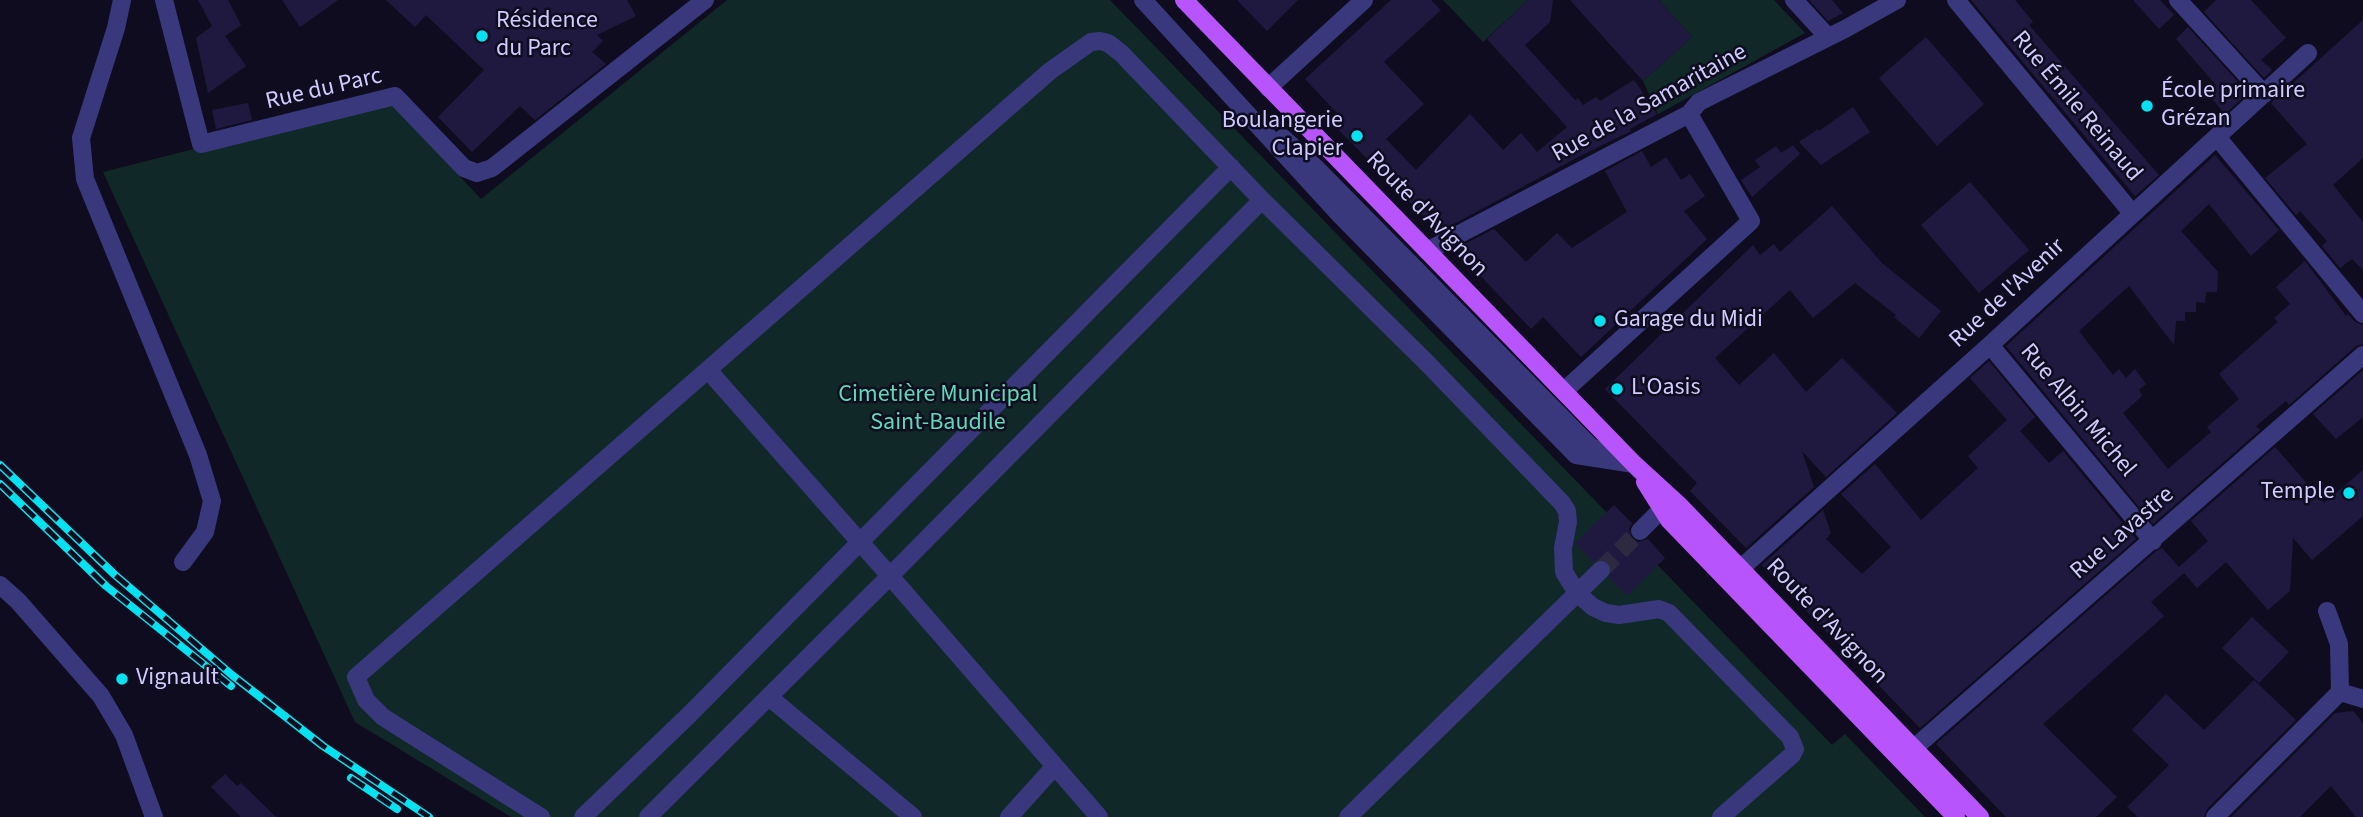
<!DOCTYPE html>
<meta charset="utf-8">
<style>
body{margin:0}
canvas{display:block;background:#0f0c1f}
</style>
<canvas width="2363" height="817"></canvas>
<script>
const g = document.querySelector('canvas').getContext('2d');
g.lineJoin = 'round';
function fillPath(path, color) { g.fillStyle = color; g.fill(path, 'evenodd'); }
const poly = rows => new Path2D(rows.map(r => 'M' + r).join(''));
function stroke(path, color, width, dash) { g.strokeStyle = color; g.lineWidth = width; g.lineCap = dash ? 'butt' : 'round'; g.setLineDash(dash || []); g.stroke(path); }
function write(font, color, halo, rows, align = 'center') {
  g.font = font + ' "Source Sans 3",sans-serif'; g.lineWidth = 5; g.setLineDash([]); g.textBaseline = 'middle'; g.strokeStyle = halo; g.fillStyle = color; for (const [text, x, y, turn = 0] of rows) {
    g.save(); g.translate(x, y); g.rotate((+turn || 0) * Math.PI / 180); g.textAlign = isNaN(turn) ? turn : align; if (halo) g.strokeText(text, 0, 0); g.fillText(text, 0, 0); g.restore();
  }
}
const green = poly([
 [727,0,1110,0,1832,745,1845,734,1925,817,511,817,355,722,103,172,388,100,481,199],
 [1443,0,1528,0,1483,42],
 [1659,0,1774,0,1805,33,1658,114,1643,81,1692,37]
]);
const building = poly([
 [198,0,228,0,241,25,225,36,246,66,208,93,196,38,212,26],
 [282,0,338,0,300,27],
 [386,0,627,0,636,16,597,35,603,41,592,52,606,64,535,120,520,106,472,152,438,117,484,70,426,15,415,27],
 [1237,0,1298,0,1267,31],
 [1391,0,1431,0,1441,10,1384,62,1424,104,1386,139,1416,170,1470,114,1503,150,1521,133,1537,152,1567,127,1487,39,1528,0,1553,0,1550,22,1525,45,1575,100,1578,98,1583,105,1596,97,1600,101,1634,80,1657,114,1630,129,1631,131,1578,157,1439,232,1330,121,1338,114,1305,79],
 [1570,0,1659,0,1692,37,1643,81],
 [1809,0,1832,0,1843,13,1828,21],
 [1971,0,2015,0,2033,22,2029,25,2159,175,2135,196],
 [2133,0,2160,0,2174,15,2159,29],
 [2216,0,2251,0,2286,38,2261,60,2272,70,2264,78,2204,12],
 [2363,20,2363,158,2333,185,2363,222,2363,270,2352,259,2340,268,2322,246,2327,241,2300,211,2296,215,2265,178,2307,144,2271,103],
 [2188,27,2248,93,2225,114,2207,93,2216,85,2176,39],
 [1926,37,1984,104,1937,146,1879,78],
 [248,103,252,120,216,129,212,110],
 [1853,107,1870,132,1821,165,1799,142,1818,129,1819,131],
 [1793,145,1800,154,1752,197,1741,180,1760,167,1755,160,1776,146,1781,153],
 [1642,151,1651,167,1666,157,1681,180,1690,174,1705,196,1684,211,1707,239,1581,357,1543,317,1531,329,1455,249,1494,229,1526,262,1557,233,1572,248,1627,212,1605,171],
 [2215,155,2279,230,2251,256,2209,204,2181,231,2218,272,2217,292,2206,292,2205,303,2196,302,2196,312,2185,312,2185,321,2176,321,2174,345,2129,286,2079,331,2113,375,2119,369,2126,378,2135,369,2146,384,2139,390,2142,396,2123,413,2168,469,2211,432,2207,427,2239,399,2219,374,2278,322,2274,318,2290,304,2276,287,2305,261,2346,316,2348,314,2355,322,2363,325,2363,344,2356,346,2289,405,2286,401,2256,426,2260,430,2153,524,2006,346],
 [1970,182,2029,250,1979,293,1921,225],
 [1832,206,1882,263,1941,311,1919,338,1894,317,1896,315,1855,283,1813,318,1790,290,1715,358,1739,385,1774,353,1806,392,1842,358,1897,413,1826,477,1802,451,1814,487,1746,548,1690,491,1697,483,1605,389,1753,245,1760,255,1774,244,1780,252],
 [1989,361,2035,417,2020,431,2049,463,2063,451,2136,539,1920,728,1762,565,1823,510,1831,533,1826,539,1862,574,1891,547,1841,494,1875,464,1921,520,1978,468,1968,456,2007,420,1970,378],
 [2363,370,2363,417,2336,439,2313,414],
 [2275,447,2324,503,2363,470,2363,516,2312,560,2293,538,2290,591,2268,610,2226,562,2197,588,2184,573,2151,602,2164,616,2043,724,2117,797,2096,817,2006,817,1936,744,2155,552,2162,548,2179,567,2208,541,2191,521],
 [1614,505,1632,523,1629,529,1632,538,1638,542,1648,539,1665,558,1627,596,1609,578,1612,568,1609,562,1599,559,1593,562,1575,543],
 [2252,617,2289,652,2259,683,2222,648],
 [2254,680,2296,720,2207,809,2204,817,2138,817,2127,807,2169,765,2132,730,2166,694,2204,730],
 [2353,711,2363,723,2363,817,2356,817,2331,786,2300,817,2231,817,2335,713],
 [225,774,237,786,241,783,276,817,241,817,211,787]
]);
const minorTunnel = poly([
 [1601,570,1640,531]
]);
const minor = poly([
 [122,0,116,28,81,138,85,179,198,455,212,501,205,532,183,562],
 [164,0,201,144,395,96,464,168,477,173,492,168,705,0],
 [1143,0,1340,215,1576,455,1634,464,1640,471],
 [1794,0,1827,36],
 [1956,0,2132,213],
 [2178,0,2264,94],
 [1268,88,1364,0],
 [2217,137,2363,314],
 [1283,138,1317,169,1591,447,1608,454],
 [1427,251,1689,114,1699,102,1845,29,1897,0],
 [1990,345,2153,541],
 [708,370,890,576,1262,200],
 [1564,391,1751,221,1689,114],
 [1660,496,1705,544],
 [1640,531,1672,499],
 [1740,569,1990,345,2308,53],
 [0,585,18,601,101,696,124,735,154,817],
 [2327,611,2339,644,2340,692],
 [769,697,913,817],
 [1913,749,2363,355],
 [541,817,383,717,366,700,356,677,1050,71,1091,42,1100,41,1108,43,1121,53,1262,200,1427,363,1562,503,1567,511,1568,522,1563,548,1564,572,1577,593,1593,607,1606,613,1619,615,1659,609,1669,613,1790,737,1795,749,1792,755,1721,817],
 [583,817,690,714,1231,167],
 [648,817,890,576,1099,817],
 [1009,817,1055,766],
 [1348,817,1601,570],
 [2215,817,2340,692,2363,699]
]);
const major = poly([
 [1184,0,1634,464,1680,506,1980,817],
 [1645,482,1669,520,1956,817]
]);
const rail = poly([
 [0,465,115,575,232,675,323,746,429,817],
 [0,484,106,586,231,686],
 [351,778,397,809]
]);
const markers = [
 [482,36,7,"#04e1f1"],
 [2147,106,7,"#04e1f1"],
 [1357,136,7,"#04e1f1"],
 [1600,321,7,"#04e1f1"],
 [1617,389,7,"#04e1f1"],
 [2349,493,7,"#04e1f1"],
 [122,679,7,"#04e1f1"]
];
const poiNames = [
 ["Résidence",496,22],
 ["du Parc",496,50],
 ["École primaire",2161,92],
 ["Grézan",2161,120],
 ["Boulangerie",1343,122,"right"],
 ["Clapier",1343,150,"right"],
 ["Garage du Midi",1614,321],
 ["L'Oasis",1631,389],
 ["Temple",2335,493,"right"],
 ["Vignault",136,679]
];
const streetNames = [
 ["Rue du Parc",324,90,-13],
 ["Rue de la Samaritaine",1650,104,-29],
 ["Rue Émile Reinaud",2076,107,50],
 ["Route d'Avignon",1426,215,46],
 ["Rue de l'Avenir",2008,294,-43],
 ["Rue Albin Michel",2077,411,50],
 ["Rue Lavastre",2123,534,-41],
 ["Route d'Avignon",1826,622,46]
];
const parkNames = [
 ["Cimetière Municipal",938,396],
 ["Saint-Baudile",938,424]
];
fillPath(green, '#102827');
fillPath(building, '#1f193f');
stroke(minorTunnel, '#2c2940', 18, [18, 9]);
stroke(minor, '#39387d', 18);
stroke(major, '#b854fc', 18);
stroke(rail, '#04e1f1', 8);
stroke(rail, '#0f0c1f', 5, [16]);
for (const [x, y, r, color] of markers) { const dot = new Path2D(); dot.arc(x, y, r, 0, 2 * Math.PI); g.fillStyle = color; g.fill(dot); stroke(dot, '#0f0c1f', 2.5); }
write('24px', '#cfcbfe', '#0f0c1f', poiNames, 'left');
write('24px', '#cfcbfe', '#0f0c1f', streetNames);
write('24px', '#59dcb7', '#0f0c1f', parkNames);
</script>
